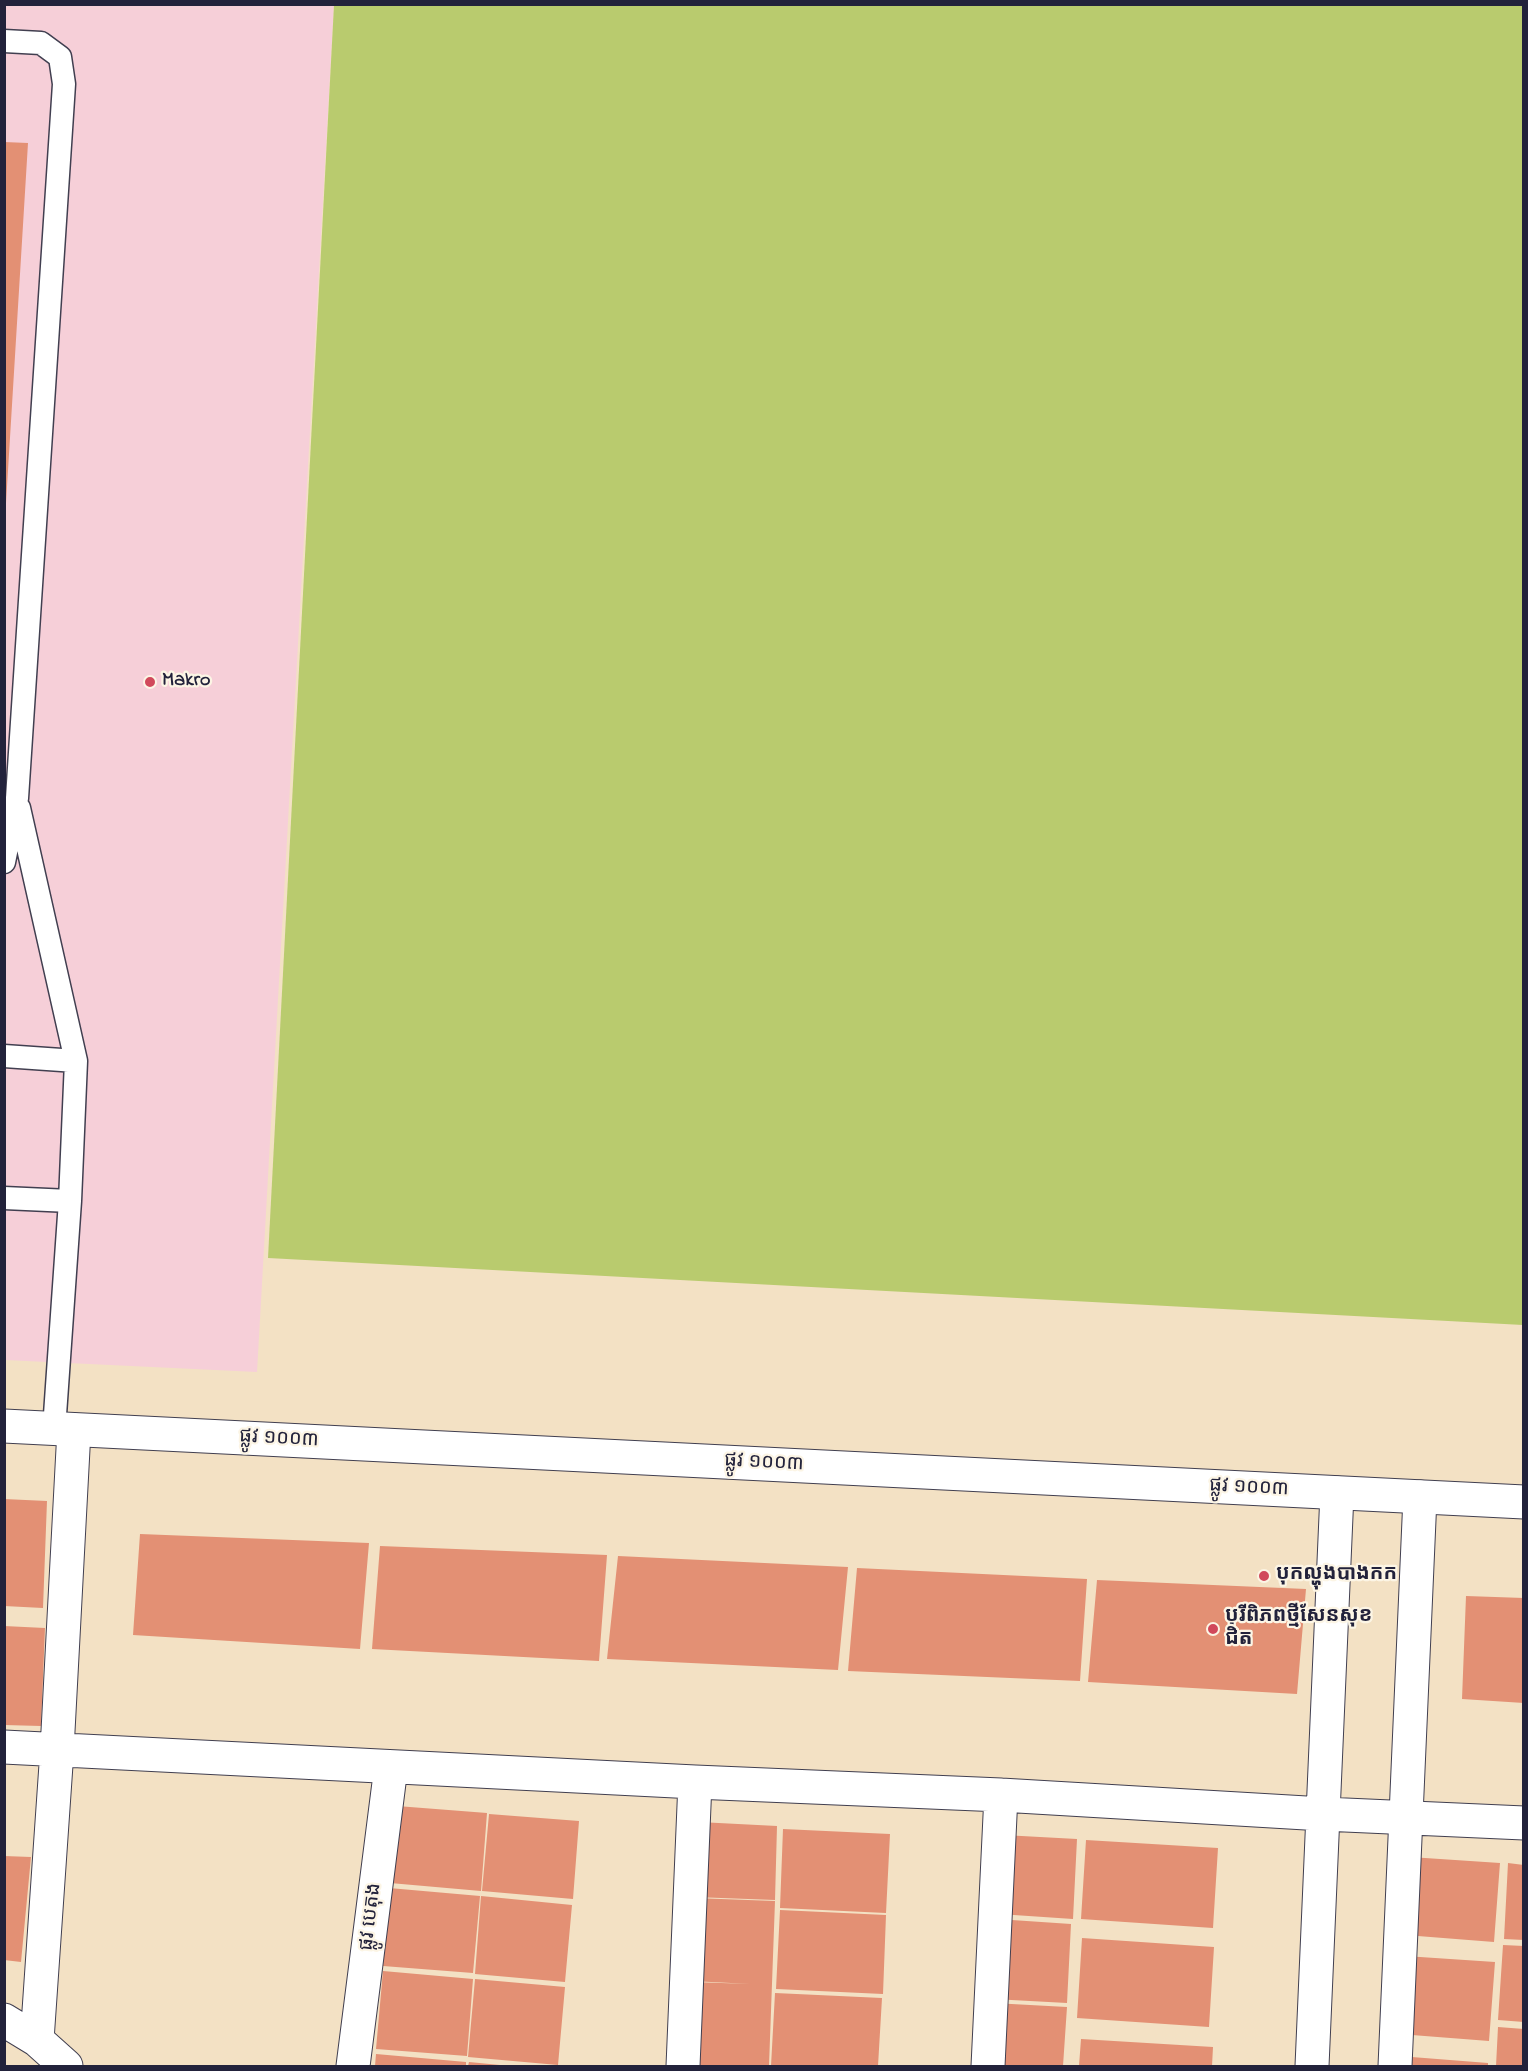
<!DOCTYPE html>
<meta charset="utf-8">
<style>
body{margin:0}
#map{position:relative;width:1528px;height:2071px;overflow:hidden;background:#f3e1c4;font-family:"Indie Flower",sans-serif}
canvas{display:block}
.frame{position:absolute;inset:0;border:6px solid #22223b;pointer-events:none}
</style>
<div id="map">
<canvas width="1528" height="2071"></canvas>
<div class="frame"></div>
</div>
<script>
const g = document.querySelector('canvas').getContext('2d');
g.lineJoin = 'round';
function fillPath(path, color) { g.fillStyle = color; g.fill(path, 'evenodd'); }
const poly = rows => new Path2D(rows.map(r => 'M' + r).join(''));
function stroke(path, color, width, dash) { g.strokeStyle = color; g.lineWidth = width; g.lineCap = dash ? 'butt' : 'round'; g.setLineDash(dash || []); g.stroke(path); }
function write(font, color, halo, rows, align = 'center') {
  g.font = font + ' "Indie Flower","Noto Sans Khmer",sans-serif'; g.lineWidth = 4.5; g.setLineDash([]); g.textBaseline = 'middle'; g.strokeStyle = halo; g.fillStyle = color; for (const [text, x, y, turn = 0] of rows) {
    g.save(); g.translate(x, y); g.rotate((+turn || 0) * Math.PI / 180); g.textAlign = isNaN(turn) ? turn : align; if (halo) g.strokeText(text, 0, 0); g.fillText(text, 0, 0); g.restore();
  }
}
const built = poly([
 [5,5,334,5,257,1372,5,1360]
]);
const green = poly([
 [334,5,1523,5,1523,1325,268,1258]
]);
const building = poly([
 [4,142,28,143,6,503,4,502],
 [4,1499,47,1501,43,1608,4,1606],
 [140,1534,369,1543,360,1649,133,1635],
 [380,1546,607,1555,599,1661,372,1649],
 [618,1556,848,1567,838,1670,607,1659],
 [857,1568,1087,1579,1080,1681,848,1671],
 [1097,1580,1306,1589,1297,1694,1088,1682],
 [1466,1596,1524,1598,1524,1703,1462,1699],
 [4,1626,45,1628,41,1726,4,1725],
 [397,1806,487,1813,481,1891,390,1883],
 [489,1814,579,1821,573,1899,482,1891],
 [699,1822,777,1826,775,1900,694,1897],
 [783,1829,890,1834,886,1913,780,1908],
 [1003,1835,1077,1839,1073,1919,999,1914],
 [1086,1840,1218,1848,1213,1928,1081,1919],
 [4,1856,31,1857,21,1962,4,1960],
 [1410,1857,1500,1863,1494,1942,1405,1935],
 [1508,1863,1524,1865,1524,1940,1504,1939],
 [389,1888,480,1896,473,1973,383,1966],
 [481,1896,572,1905,565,1982,475,1974],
 [694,1898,775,1901,769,2066,688,2066,691,1982,751,1984,691,1981],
 [780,1910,886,1915,883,1994,776,1989],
 [997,1919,1071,1924,1067,2003,993,1999],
 [1082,1938,1214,1947,1209,2027,1077,2018],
 [1503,1945,1524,1946,1524,2022,1498,2020],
 [1405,1956,1495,1962,1489,2041,1399,2034],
 [383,1971,473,1979,467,2056,376,2049],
 [475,1979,565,1987,558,2065,468,2057],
 [775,1993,882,1998,878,2066,771,2066],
 [993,2003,1067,2007,1063,2066,990,2066],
 [1498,2027,1524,2029,1524,2066,1496,2066],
 [1081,2039,1213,2047,1212,2066,1079,2066],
 [376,2054,466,2062,466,2066,375,2066],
 [1399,2056,1488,2063,1488,2066,1398,2066],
 [469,2062,500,2065,500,2066,468,2066]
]);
const lane = poly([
 [4,41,41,43,60,57,64,84,17,798,4,862],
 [19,808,76,1061,70,1201,54,1429],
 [4,1056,76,1061],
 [4,1198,70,1201]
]);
const street = poly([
 [4,1747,695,1782,1001,1795,1323,1814,1524,1823],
 [4,2020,37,2040,66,2066],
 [37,2040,57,1750,74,1430],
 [353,2066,391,1767],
 [683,2066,695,1782],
 [988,2066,1001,1795],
 [1312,2066,1337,1493],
 [1395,2066,1420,1497]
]);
const secondary = poly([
 [4,1426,1524,1502]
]);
const markers = [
 [150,682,6,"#d1495b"],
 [1264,1576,6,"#d1495b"],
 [1213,1629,6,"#d1495b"]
];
const poiNames = [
 ["Makro",162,682],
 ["បុកល្ហុងបាងកក",1276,1576],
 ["បុរីពិភពថ្មីសែនសុខ",1225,1618],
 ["ជិត",1225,1641]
];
const streetNames = [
 ["ផ្លូវ ១០០៣",279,1440,3],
 ["ផ្លូវ ១០០៣",764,1464,3],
 ["ផ្លូវ ១០០៣",1249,1489,3],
 ["ផ្លូវ បេតុង",372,1917,-83]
];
fillPath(built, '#f6cfd8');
fillPath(green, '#b9cb6e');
fillPath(building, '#e39074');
stroke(lane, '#413f50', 25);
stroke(street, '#413f50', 35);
stroke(secondary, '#413f50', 35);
stroke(lane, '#fff', 22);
stroke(street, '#fff', 33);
stroke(secondary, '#fff', 33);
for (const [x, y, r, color] of markers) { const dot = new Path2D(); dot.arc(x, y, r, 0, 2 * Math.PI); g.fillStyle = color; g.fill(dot); stroke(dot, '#fcf5e5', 2); }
write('bold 20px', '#22223b', '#fcf5e5', poiNames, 'left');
write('20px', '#22223b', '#fcf5e5', streetNames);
</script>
